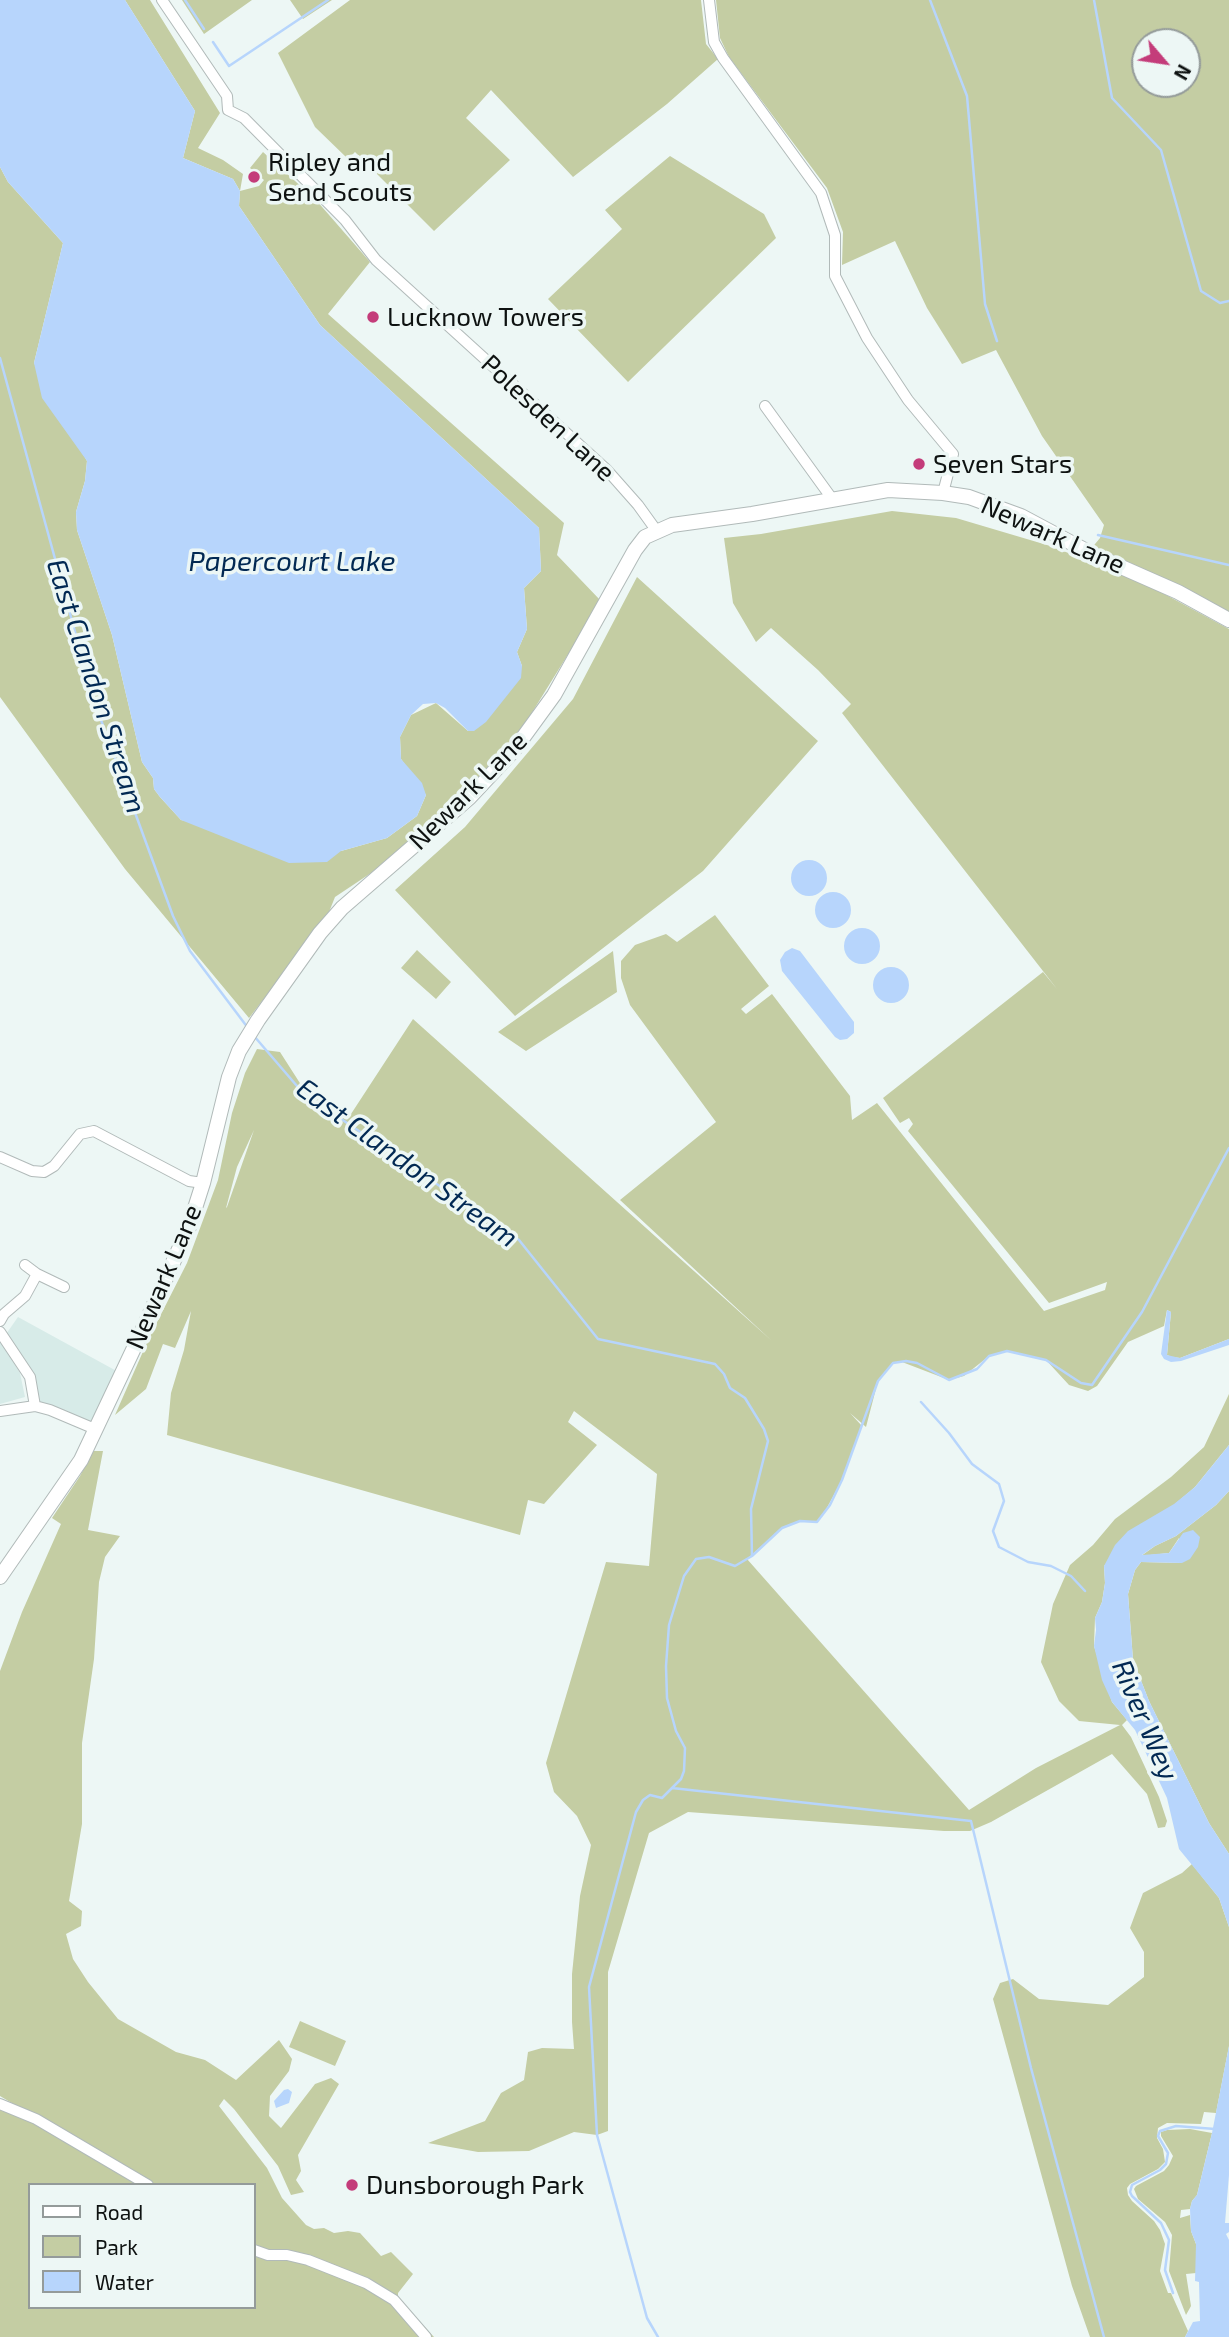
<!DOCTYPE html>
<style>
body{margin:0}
#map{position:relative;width:1229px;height:2337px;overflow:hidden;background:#edf7f5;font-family:"Exo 2",sans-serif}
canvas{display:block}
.legend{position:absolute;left:28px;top:2183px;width:228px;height:126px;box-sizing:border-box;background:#edf7f5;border:2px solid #949b9a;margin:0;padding:9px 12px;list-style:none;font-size:21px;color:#0e1211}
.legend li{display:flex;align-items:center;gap:14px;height:35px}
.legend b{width:35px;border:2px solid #949b9a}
.north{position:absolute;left:1131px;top:28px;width:70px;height:70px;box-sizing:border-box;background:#edf7f5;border:2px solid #949b9a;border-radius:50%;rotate:119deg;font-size:19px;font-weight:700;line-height:28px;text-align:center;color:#0e1211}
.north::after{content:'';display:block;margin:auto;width:24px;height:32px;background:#c43c7a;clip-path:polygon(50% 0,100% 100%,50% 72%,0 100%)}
</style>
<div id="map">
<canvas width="1229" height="2337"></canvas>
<ul class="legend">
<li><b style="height:9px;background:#fff"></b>Road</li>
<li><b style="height:19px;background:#c4cda3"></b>Park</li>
<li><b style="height:19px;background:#b7d5fc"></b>Water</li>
</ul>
<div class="north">N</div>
</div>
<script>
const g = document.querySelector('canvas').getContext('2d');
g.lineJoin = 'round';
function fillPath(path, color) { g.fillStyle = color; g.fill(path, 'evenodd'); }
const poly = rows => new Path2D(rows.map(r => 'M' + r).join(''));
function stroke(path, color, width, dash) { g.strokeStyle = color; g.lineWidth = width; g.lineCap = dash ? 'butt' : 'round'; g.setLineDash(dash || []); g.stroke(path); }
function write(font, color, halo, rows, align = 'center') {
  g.font = font + ' "Exo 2",sans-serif'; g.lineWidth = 7; g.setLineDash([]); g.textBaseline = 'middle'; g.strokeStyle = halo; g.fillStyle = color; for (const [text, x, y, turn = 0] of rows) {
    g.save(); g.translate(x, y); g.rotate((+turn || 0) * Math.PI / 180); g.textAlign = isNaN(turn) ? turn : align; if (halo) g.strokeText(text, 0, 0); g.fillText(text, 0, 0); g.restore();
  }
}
const built = poly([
 [18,1317,122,1374,95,1429,35,1406,33,1384,4,1337],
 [0,1340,20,1373,25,1397,0,1404]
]);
const green = poly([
 [125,0,150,0,220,113,198,148,223,160,243,174,240,191,259,186,264,180,250,168,263,152,316,200,370,262,328,314,564,523,557,555,601,601,515,740,460,797,371,873,335,897,327,917,249,1018,125,869,0,697,0,167,8,182,63,243,34,363,87,461,85,481,76,512,77,530,112,635,142,762,153,778,154,789,160,797,181,820,341,851,387,838,417,816,426,795,401,759,400,737,411,715,436,703,468,731,522,666,517,652,527,629,524,588,541,571,539,528,320,325,239,206,240,191,233,179,183,158,195,111],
 [182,0,252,0,204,34],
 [290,0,332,0,303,19],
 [350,0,701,0,706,44,718,59,667,104,573,177,491,90,466,118,510,160,434,231,355,152,348,159,315,127,278,53],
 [716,0,1229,0,1229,616,1090,550,1100,538,1104,525,1042,436,996,350,962,364,927,308,895,241,842,265,843,232,827,188,729,57,720,38],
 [1145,42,1187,42,1187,84,1145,84],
 [670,156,764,214,776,238,628,382,548,299,622,229,605,210],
 [892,511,956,518,1047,545,1133,577,1229,629,1229,1339,1180,1358,1172,1357,1167,1355,1171,1312,1167,1310,1164,1326,1128,1342,1097,1386,1088,1391,1069,1385,1046,1360,1007,1351,989,1356,964,1376,949,1380,902,1362,893,1363,878,1381,866,1427,850,1413,862,1426,842,1480,823,1515,817,1522,800,1521,782,1528,747,1559,969,1810,1036,1768,1120,1725,1079,1721,1059,1701,1041,1662,1053,1604,1070,1565,1093,1545,1115,1519,1171,1477,1204,1447,1229,1394,1229,1445,1195,1487,1104,1566,1105,1583,1102,1602,1095,1618,1094,1646,1112,1702,1127,1720,1122,1725,1131,1737,1159,1797,1167,1821,1165,1827,1158,1828,1147,1794,1112,1754,991,1822,970,1831,944,1831,688,1812,649,1833,608,1972,608,2131,597,2135,574,2132,529,2151,478,2152,428,2143,485,2121,501,2093,524,2080,528,2052,542,2048,574,2049,572,2022,572,1974,580,1896,591,1845,577,1816,554,1792,546,1763,606,1562,649,1566,657,1474,574,1411,568,1422,597,1445,544,1504,528,1500,520,1535,167,1435,171,1393,184,1350,191,1311,175,1348,163,1344,146,1389,115,1415,149,1338,187,1263,218,1180,232,1113,245,1073,257,1049,280,1052,305,1091,351,1114,413,1019,772,1341,620,1200,716,1122,630,1005,621,978,621,961,635,945,666,934,677,942,715,915,769,986,741,1009,746,1014,772,994,850,1096,852,1120,877,1103,1044,1311,1105,1290,1107,1282,1049,1303,908,1131,913,1124,909,1118,900,1123,883,1098,1043,972,1057,989,842,713,851,704,818,670,771,628,756,642,733,603,724,538,761,534],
 [254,1130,227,1207,226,1208,237,1167],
 [637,577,818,741,703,871,515,1016,395,890,465,827,573,699],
 [417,950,451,982,436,999,401,968],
 [613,951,617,992,526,1051,498,1032],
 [93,1451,103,1451,88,1530,120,1536,105,1557,99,1582,94,1659,82,1743,82,1824,69,1901,82,1911,81,1926,66,1934,73,1959,88,1982,118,2019,176,2052,205,2060,236,2080,279,2040,292,2059,289,2071,270,2096,269,2116,281,2128,315,2084,331,2078,339,2084,298,2155,301,2171,296,2180,304,2192,291,2195,278,2166,234,2109,224,2099,219,2106,267,2168,282,2198,306,2225,314,2229,324,2228,334,2233,348,2231,360,2233,381,2256,391,2252,413,2274,398,2293,398,2298,434,2337,429,2337,367,2282,254,2248,254,2185,150,2185,0,2096,0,1671,22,1612,61,1524,52,1518,80,1476],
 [1229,1491,1229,1854,1209,1823,1149,1701,1133,1660,1128,1594,1135,1570,1141,1562,1182,1563,1179,1538,1169,1553,1141,1556,1155,1546,1176,1536,1216,1505],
 [1192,1864,1219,1898,1229,1927,1229,2046,1216,2113,1204,2112,1201,2124,1167,2123,1158,2128,1157,2138,1163,2149,1165,2162,1158,2169,1130,2184,1127,2188,1128,2195,1132,2201,1154,2221,1160,2230,1165,2244,1160,2271,1168,2293,1171,2293,1188,2331,1185,2337,1090,2337,1072,2286,993,1999,1000,1983,1013,1979,1039,1999,1108,2005,1144,1977,1144,1952,1130,1928,1143,1893,1182,1873],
 [300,2021,346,2041,335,2066,289,2047],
 [0,2108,42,2125,139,2185,30,2185,30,2307,254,2307,254,2253,291,2259,333,2271,393,2302,421,2337,0,2337],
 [1190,2129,1212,2133,1197,2195,1192,2201,1190,2209,1181,2210,1180,2218,1190,2215,1191,2231,1196,2244,1196,2273,1186,2274,1191,2306,1186,2315,1169,2271,1172,2235,1165,2222,1138,2199,1134,2189,1136,2186,1164,2171,1169,2165,1173,2156,1161,2136,1161,2132,1167,2130]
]);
const water = poly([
 [0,0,125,0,195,111,183,158,233,179,240,191,239,206,320,325,539,528,541,571,524,588,527,629,517,652,522,666,521,678,486,722,474,731,468,731,445,708,436,703,423,704,411,715,400,737,401,759,422,783,426,795,417,816,387,838,341,851,327,862,289,863,181,820,160,797,154,789,153,778,142,762,112,635,77,530,76,512,85,481,87,461,42,398,34,363,63,243,8,182,0,167],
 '791 878a18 18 0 1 1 36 0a18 18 0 1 1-36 0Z',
 '815 910a18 18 0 1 1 36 0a18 18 0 1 1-36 0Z',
 '844 946a18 18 0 1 1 36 0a18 18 0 1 1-36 0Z',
 [792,948,800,951,854,1022,854,1033,847,1039,840,1040,835,1037,782,971,780,960,785,952],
 '873 985a18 18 0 1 1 36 0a18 18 0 1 1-36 0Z',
 [1167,1310,1171,1312,1167,1355,1180,1358,1229,1339,1229,1345,1181,1361,1171,1362,1164,1359,1161,1354],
 [1229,1445,1229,1491,1216,1505,1176,1536,1155,1546,1142,1555,1169,1553,1183,1533,1193,1530,1200,1537,1198,1547,1190,1559,1182,1563,1141,1562,1135,1570,1128,1594,1133,1660,1149,1701,1209,1823,1229,1854,1229,1927,1219,1898,1179,1849,1167,1798,1135,1730,1112,1702,1102,1680,1094,1646,1096,1630,1095,1618,1102,1602,1105,1583,1104,1566,1115,1545,1128,1531,1174,1504,1195,1487],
 [1229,2046,1229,2175,1225,2223,1229,2223,1229,2232,1226,2234,1229,2240,1229,2337,1185,2337,1193,2322,1200,2321,1199,2282,1195,2281,1196,2244,1191,2231,1190,2209,1192,2201,1197,2195,1212,2133],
 [288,2089,292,2092,289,2103,276,2108,274,2101,284,2090]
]);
const stream = poly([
 [185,0,204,29],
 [930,0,967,96,985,304,997,341],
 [1094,0,1112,98,1161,150,1201,291,1220,303,1229,301],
 [213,42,229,66,328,0],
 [0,358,94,701,173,916,190,951,248,1028],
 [1098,535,1229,565],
 [254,1036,303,1093,519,1240,598,1339,715,1364,724,1374,730,1388,745,1398,764,1429,768,1441,751,1509,752,1556],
 [921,1402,949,1433,972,1464,999,1484,1004,1501,993,1531,999,1547,1028,1562,1051,1566,1071,1576,1085,1591],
 [672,1788,971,1821,1031,2068,1104,2337],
 [1173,2293,1165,2270,1169,2240,1161,2223,1132,2196,1130,2192,1132,2185,1160,2170,1166,2164,1168,2153,1158,2136,1160,2131,1176,2126,1215,2129],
 [658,2337,647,2318,597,2135,589,1987,636,1812,643,1800,650,1795,662,1798,681,1779,684,1771,685,1748,676,1731,667,1698,666,1666,669,1625,684,1576,696,1559,709,1557,735,1566,752,1556,782,1528,800,1521,817,1522,830,1505,842,1480,878,1381,893,1363,906,1361,917,1363,949,1380,977,1369,989,1356,1007,1351,1046,1360,1081,1383,1092,1385,1142,1312,1229,1148]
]);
const minor = poly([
 [162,0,227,96,228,110,244,118,345,220,376,260,607,470,638,505,656,530],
 [709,0,714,42,723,58,821,193,835,235,835,276,867,338,908,400,953,454,943,493],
 [765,406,833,500],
 [0,1157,32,1171,44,1172,54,1166,80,1134,94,1131,189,1181,203,1183],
 [25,1265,37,1274,64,1287],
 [0,1321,4,1314,25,1296,37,1274],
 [0,1332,30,1377,35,1406],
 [0,1411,35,1406,50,1410,95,1429],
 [0,2104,36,2119,148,2185],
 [254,2250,268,2255,287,2255,308,2260,366,2283,394,2300,426,2337]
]);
const major = poly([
 [0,1577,81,1460,143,1329,189,1227,203,1183,229,1077,239,1051,258,1020,320,933,342,908,469,798,514,750,554,695,635,550,645,537,672,525,752,514,888,490,943,493,969,497,1021,516,1094,555,1178,592,1229,620]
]);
const markers = [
 [254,177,7,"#c43c7a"],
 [373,317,7,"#c43c7a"],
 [919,464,7,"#c43c7a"],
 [352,2185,7,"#c43c7a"]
];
const poiNames = [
 ["Ripley and",268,162],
 ["Send Scouts",268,192],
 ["Lucknow Towers",387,317],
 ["Seven Stars",933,464],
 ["Dunsborough Park",366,2185]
];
const streetNames = [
 ["Polesden Lane",548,418,43],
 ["Newark Lane",1053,535,24],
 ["Newark Lane",468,791,-45],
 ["Newark Lane",164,1277,-67]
];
const waterNames = [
 ["Papercourt Lake",292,562],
 ["East Clandon Stream",96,686,72],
 ["East Clandon Stream",407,1163,36],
 ["River Wey",1145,1720,67]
];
fillPath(built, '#d7ebe8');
fillPath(green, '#c4cda3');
fillPath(water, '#b7d5fc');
stroke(stream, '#b7d5fc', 2.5);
stroke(minor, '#b1bab9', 12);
stroke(major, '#b1bab9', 16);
stroke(minor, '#fff', 10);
stroke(major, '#fff', 14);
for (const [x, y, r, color] of markers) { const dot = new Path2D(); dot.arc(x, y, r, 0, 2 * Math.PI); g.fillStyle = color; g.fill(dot); stroke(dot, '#edf7f5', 2.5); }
write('26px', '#0e1211', '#edf7f5', poiNames, 'left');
write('26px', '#0e1211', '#edf7f5', streetNames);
write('italic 28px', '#022953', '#edf7f5', waterNames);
</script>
